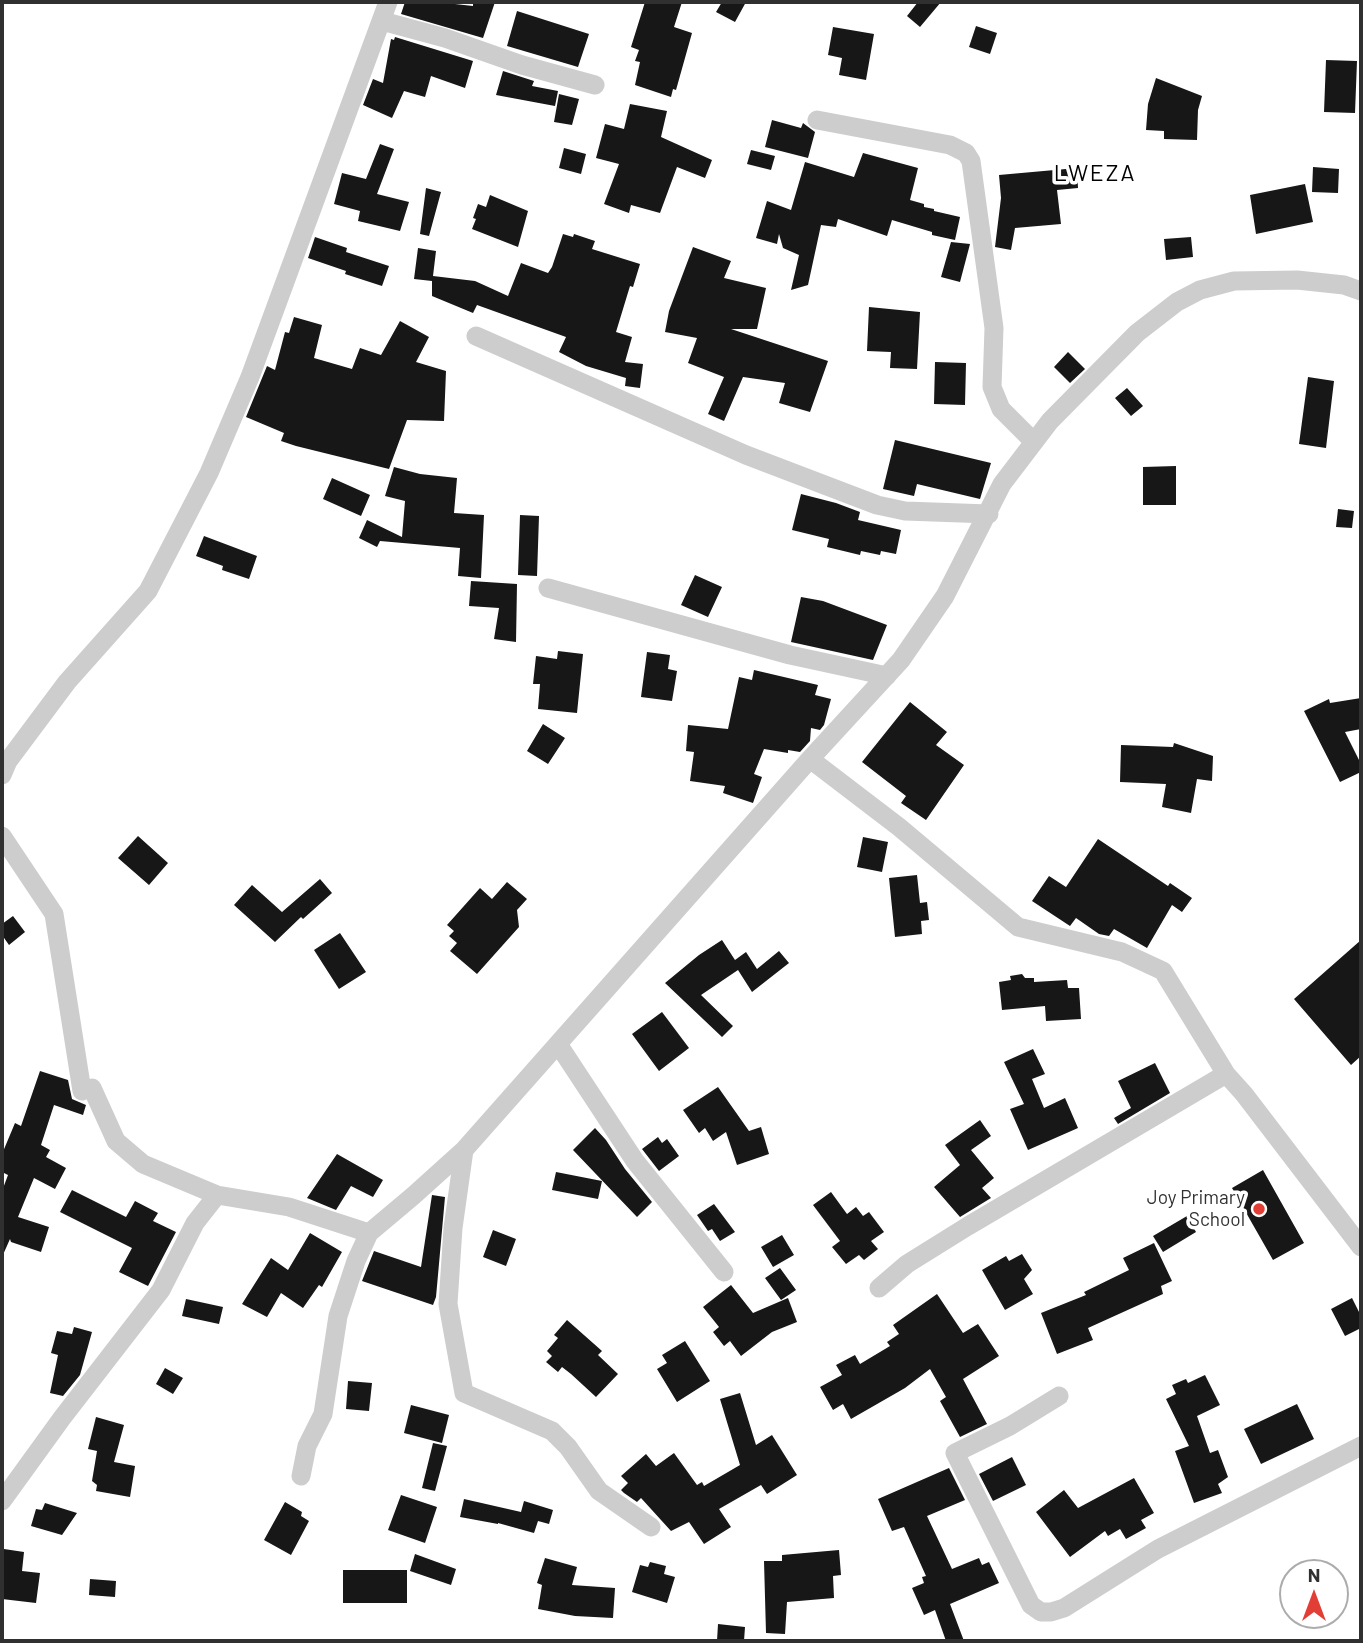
<!DOCTYPE html>
<style>
body{margin:0}
#map{position:relative;width:1363px;height:1643px;overflow:hidden;background:#fff;font-family:Barlow,sans-serif}
canvas{display:block}
.frame{position:absolute;inset:0;border:4px solid #303030;pointer-events:none}
.north{position:absolute;left:1279px;top:1559px;width:70px;height:70px;box-sizing:border-box;background:#fff;border:2px solid #acacac;border-radius:50%;rotate:0deg;font-size:19px;font-weight:700;line-height:28px;text-align:center;color:#303030}
.north::after{content:'';display:block;margin:auto;width:24px;height:32px;background:#e33e36;clip-path:polygon(50% 0,100% 100%,50% 72%,0 100%)}
</style>
<div id="map">
<canvas width="1363" height="1643"></canvas>
<div class="frame"></div>
<div class="north">N</div>
</div>
<script>
const g = document.querySelector('canvas').getContext('2d');
g.lineJoin = 'round';
function fillPath(path, color) { g.fillStyle = color; g.fill(path, 'evenodd'); }
const poly = rows => new Path2D(rows.map(r => 'M' + r).join(''));
function stroke(path, color, width, dash) { g.strokeStyle = color; g.lineWidth = width; g.lineCap = dash ? 'butt' : 'round'; g.setLineDash(dash || []); g.stroke(path); }
function write(font, color, halo, rows, align = 'center') {
  g.font = font + ' Barlow,sans-serif'; g.lineWidth = 7; g.setLineDash([]); g.textBaseline = 'middle'; g.strokeStyle = halo; g.fillStyle = color; for (const [text, x, y, turn = 0] of rows) {
    g.save(); g.translate(x, y); g.rotate((+turn || 0) * Math.PI / 180); g.textAlign = isNaN(turn) ? turn : align; if (halo) g.strokeText(text, 0, 0); g.fillText(text, 0, 0); g.restore();
  }
}
const building = poly([
 [405,2,437,2,473,6,473,2,495,2,483,38,401,14],
 [645,2,682,2,674,27,692,33,676,90,673,89,671,97,635,85,640,62,635,61,639,50,631,47],
 [722,2,746,2,735,22,716,12],
 [918,2,941,2,920,27,907,16],
 [517,11,589,34,578,67,507,46],
 [976,26,997,33,990,54,969,47],
 [833,27,874,34,866,80,839,75,842,58,828,55],
 [395,37,473,61,465,88,431,76,425,97,404,91,392,118,363,105,373,79,383,83,391,39,394,40],
 [1326,60,1357,61,1355,113,1324,112],
 [503,71,534,81,532,86,558,91,555,106,496,95],
 [1156,78,1202,96,1198,110,1197,140,1164,139,1164,131,1146,130,1148,104],
 [559,94,579,99,572,125,554,122],
 [630,104,667,111,661,137,712,160,705,178,677,167,660,213,631,205,629,213,604,204,619,164,596,158,605,124,624,129],
 [772,120,801,128,803,123,815,132,808,158,765,147],
 [380,144,394,149,377,194,409,202,400,231,358,221,360,211,334,204,342,173,366,179],
 [564,148,586,154,581,174,559,168],
 [751,150,775,156,771,170,747,164],
 [863,153,918,168,910,200,924,204,924,207,934,209,934,211,960,217,955,240,932,235,932,232,892,220,887,236,838,219,836,227,821,225,808,285,791,290,799,255,783,248,779,234,777,244,756,238,767,201,791,210,805,162,854,177],
 [1313,167,1339,169,1338,193,1312,192],
 [1077,168,1078,188,1057,190,1061,224,1015,228,1011,250,995,247,1001,198,999,175],
 [1305,184,1313,222,1256,234,1250,195],
 [426,188,441,192,429,236,420,234],
 [490,195,528,211,518,247,472,229,476,219,473,218,478,204,486,207],
 [563,234,573,237,574,234,595,241,592,249,640,264,633,287,630,286,616,332,632,337,625,362,643,364,640,388,625,386,626,378,586,366,559,352,566,337,477,305,473,313,432,296,432,281,414,279,418,248,436,251,433,276,475,281,508,296,521,263,548,273,552,267],
 [315,237,347,248,346,252,389,266,382,286,345,274,346,271,308,258],
 [1191,237,1193,257,1166,260,1164,239],
 [951,242,970,244,960,282,941,277],
 [693,247,731,261,724,278,766,288,757,329,731,329,828,361,810,412,779,403,785,383,743,377,724,421,708,414,724,377,688,363,697,338,665,332,669,311],
 [869,307,920,312,917,369,890,368,891,352,867,351],
 [294,317,322,325,314,358,352,369,360,348,381,355,400,321,429,337,416,362,446,371,444,421,407,420,389,469,296,446,281,441,284,433,246,417,267,366,275,370,285,332,289,333],
 [1068,352,1085,369,1070,383,1054,367],
 [935,362,966,363,965,405,934,404],
 [1308,377,1334,381,1326,448,1299,444],
 [1127,388,1143,406,1131,416,1115,398],
 [895,440,991,463,980,499,917,484,914,496,883,489],
 [1176,466,1176,505,1143,505,1143,467],
 [394,467,420,474,457,478,454,513,484,515,481,578,458,576,460,548,380,541,377,547,359,538,367,520,402,537,405,501,385,496],
 [332,478,370,495,361,516,323,499],
 [801,494,836,503,860,512,858,520,901,530,896,554,881,551,880,555,861,551,860,555,827,547,829,539,792,530],
 [1338,509,1354,511,1352,528,1336,527],
 [520,515,539,516,537,576,518,575],
 [204,536,257,556,249,579,222,570,223,566,196,556],
 [695,575,722,587,708,617,681,605],
 [471,581,517,584,516,642,494,639,499,608,469,606],
 [801,597,823,601,887,625,873,660,791,642],
 [558,651,583,654,577,713,538,709,540,684,533,684,536,656,557,659],
 [647,652,670,655,668,669,677,671,672,701,641,697],
 [754,670,818,685,815,695,831,699,824,725,820,730,811,728,810,741,800,752,788,750,788,753,764,749,754,774,762,777,753,803,723,793,725,786,690,781,694,752,686,751,688,725,728,729,739,677,752,680],
 [1361,698,1361,729,1345,732,1361,764,1361,772,1340,782,1304,711,1329,699,1330,703],
 [910,702,947,732,936,745,964,765,926,820,901,803,906,796,862,762],
 [543,724,565,738,548,764,527,751],
 [1174,743,1213,756,1212,781,1197,779,1191,813,1162,807,1166,784,1120,782,1121,745,1173,747],
 [138,836,168,863,149,885,118,858],
 [863,837,888,842,882,872,857,867],
 [1098,839,1168,886,1170,883,1192,898,1182,912,1172,905,1147,948,1114,929,1109,936,1099,934,1076,918,1070,926,1032,901,1049,876,1066,887],
 [917,875,920,903,927,902,929,920,921,921,922,934,895,937,889,878],
 [320,879,332,893,303,919,301,917,275,942,234,905,252,885,282,912],
 [507,882,527,899,517,910,519,927,477,974,450,951,457,943,449,936,454,931,447,925,480,888,492,899],
 [13,916,25,932,9,945,2,935,2,924],
 [340,933,366,972,339,989,314,950],
 [722,940,735,960,746,952,757,969,779,951,789,963,752,992,738,970,701,995,733,1026,722,1037,665,983,699,955],
 [1361,940,1361,1056,1351,1065,1294,999],
 [1022,974,1025,978,1034,978,1034,982,1067,980,1068,988,1079,988,1081,1019,1046,1021,1045,1006,1002,1010,999,982,1011,980,1010,976],
 [662,1012,689,1048,659,1071,632,1034],
 [1033,1049,1045,1074,1032,1079,1044,1108,1065,1098,1078,1128,1028,1150,1010,1109,1024,1104,1004,1062],
 [1155,1063,1170,1093,1118,1124,1114,1118,1131,1108,1118,1081],
 [40,1071,68,1080,72,1099,86,1105,83,1115,54,1105,41,1145,50,1150,46,1157,66,1168,55,1189,34,1178,18,1217,49,1227,41,1252,11,1242,10,1239,2,1257,2,1191,8,1175,2,1172,2,1154,15,1123,21,1126],
 [718,1087,749,1131,761,1127,769,1154,737,1165,726,1132,713,1141,705,1128,699,1133,683,1110],
 [980,1120,991,1136,971,1150,994,1178,982,1188,991,1198,960,1217,934,1187,960,1165,945,1145],
 [595,1128,606,1140,625,1169,652,1202,637,1217,573,1150],
 [658,1137,662,1143,667,1139,679,1156,659,1171,642,1149],
 [337,1154,383,1180,373,1197,351,1186,336,1210,307,1198],
 [1263,1170,1304,1243,1273,1260,1232,1188],
 [556,1172,602,1181,598,1199,552,1190],
 [72,1190,126,1217,135,1201,158,1213,153,1221,176,1232,148,1286,119,1272,132,1248,60,1212],
 [831,1192,847,1214,856,1207,863,1216,869,1212,884,1232,871,1241,878,1249,864,1260,859,1255,846,1264,832,1247,840,1241,813,1205],
 [432,1195,445,1197,436,1297,433,1305,362,1281,374,1251,421,1267],
 [714,1204,735,1232,720,1241,712,1229,708,1231,697,1215],
 [1187,1216,1196,1232,1163,1252,1153,1236],
 [493,1230,516,1239,506,1266,483,1257],
 [310,1233,342,1252,322,1287,319,1285,303,1308,281,1293,267,1317,242,1304,271,1258,288,1270],
 [782,1235,794,1255,773,1267,761,1247],
 [1154,1243,1172,1281,1161,1286,1163,1294,1088,1328,1093,1340,1057,1354,1041,1313,1086,1295,1084,1292,1129,1270,1123,1258],
 [1022,1254,1032,1270,1024,1279,1033,1294,1005,1310,982,1270,1006,1256,1009,1261],
 [780,1268,796,1290,781,1300,765,1278],
 [731,1285,753,1313,788,1298,797,1322,772,1332,741,1356,730,1341,724,1346,713,1332,719,1327,703,1307],
 [937,1294,963,1333,978,1324,999,1356,963,1379,987,1424,960,1437,940,1401,946,1397,930,1369,905,1388,851,1419,843,1404,833,1410,820,1387,842,1375,836,1365,855,1355,860,1364,890,1346,887,1342,899,1334,893,1325],
 [1352,1298,1361,1316,1361,1328,1345,1336,1331,1309],
 [186,1299,223,1307,219,1324,182,1316],
 [567,1320,602,1351,598,1355,618,1374,596,1397,571,1374,562,1367,558,1372,546,1362,552,1356,547,1351,558,1338,554,1335],
 [74,1327,92,1332,80,1375,63,1396,50,1393,58,1355,51,1353,57,1331,72,1334],
 [685,1341,710,1381,677,1402,657,1369,667,1363,662,1355],
 [165,1368,183,1378,173,1394,156,1384],
 [1205,1375,1220,1405,1197,1416,1210,1453,1218,1450,1228,1477,1218,1484,1222,1493,1194,1503,1175,1451,1189,1446,1166,1399,1176,1394,1172,1385,1186,1379,1188,1383],
 [348,1381,372,1383,369,1411,346,1409],
 [740,1393,756,1445,772,1435,797,1475,767,1494,761,1485,719,1509,731,1527,704,1544,689,1522,671,1531,641,1498,637,1502,624,1493,621,1490,628,1483,621,1476,646,1454,656,1466,674,1453,697,1485,702,1482,704,1486,740,1465,720,1399],
 [1297,1404,1314,1439,1261,1464,1244,1429],
 [411,1405,449,1415,442,1443,404,1433],
 [96,1417,124,1425,114,1462,135,1466,130,1497,96,1491,97,1485,92,1481,97,1451,88,1449],
 [433,1443,447,1446,435,1491,422,1488],
 [1012,1457,1026,1485,993,1501,979,1474],
 [949,1468,965,1500,927,1516,952,1569,979,1558,982,1565,989,1562,999,1583,950,1604,964,1641,946,1641,935,1610,924,1615,912,1588,924,1583,922,1577,926,1576,904,1527,892,1531,878,1499],
 [1134,1478,1154,1513,1141,1520,1146,1528,1126,1539,1120,1529,1108,1536,1105,1531,1070,1557,1036,1512,1064,1490,1078,1508],
 [401,1495,437,1507,425,1543,388,1530],
 [464,1499,521,1512,524,1501,553,1510,549,1524,538,1521,534,1533,498,1523,498,1524,460,1517],
 [285,1502,302,1512,301,1516,309,1521,291,1555,264,1540],
 [45,1503,77,1513,62,1535,31,1526,36,1509,42,1510],
 [4,1549,24,1552,22,1571,40,1573,36,1603,2,1599],
 [839,1550,841,1575,833,1576,834,1598,787,1602,785,1634,766,1633,764,1561,782,1561,782,1555],
 [415,1554,456,1569,451,1585,410,1571],
 [545,1558,577,1567,572,1585,615,1588,613,1618,575,1616,538,1609,542,1585,537,1583],
 [650,1562,666,1566,664,1574,675,1577,667,1603,632,1592,640,1565,648,1567],
 [343,1570,407,1570,407,1603,343,1603],
 [90,1579,116,1581,115,1597,89,1595],
 [718,1624,745,1627,744,1641,717,1641]
]);
const minor = poly([
 [382,21,445,38,522,65,595,85],
 [817,120,950,145,966,153,971,161,994,328,992,387,1001,409,1034,442],
 [476,336,746,455,877,505,905,511,989,514],
 [548,588,790,655,887,676],
 [810,759,899,827,1018,927,1122,952,1163,971,1226,1074,1244,1094,1361,1247],
 [2,775,8,761,67,682,148,591,209,473,250,377,388,2],
 [2,836,54,914,82,1091,92,1088,116,1141,143,1164,217,1195,289,1207,369,1233],
 [558,1044,635,1161,724,1272],
 [464,1150,453,1228,448,1304,464,1393,552,1431,568,1447,599,1491,651,1527],
 [879,1288,907,1264,968,1226,1226,1074],
 [1059,1396,1010,1426,955,1453,1031,1605,1041,1612,1051,1612,1064,1608,1158,1549,1361,1446],
 [301,1476,307,1446,323,1414,338,1316,356,1261,369,1233,413,1196,464,1150,810,759,901,660,945,596,1002,484,1050,421,1137,333,1177,302,1200,290,1234,281,1297,280,1344,285,1361,291],
 [2,1501,62,1418,161,1290,195,1223,217,1195]
]);
const markers = [
 [1259,1209,7,"#e33e36"]
];
const poiNames = [
 ["Joy Primary",1245,1198],
 ["School",1245,1220]
];
const quarterNames = [
 ["LWEZA",1095,173]
];
fillPath(building, '#171717');
stroke(minor, '#cdcdcd', 19);
for (const [x, y, r, color] of markers) { const dot = new Path2D(); dot.arc(x, y, r, 0, 2 * Math.PI); g.fillStyle = color; g.fill(dot); stroke(dot, '#fff', 2.5); }
write('19px', '#303030', '#fff', poiNames, 'right');
g.letterSpacing = '2px';
write('23px', '#000', '#fff', quarterNames);
g.letterSpacing = '0px';
</script>
